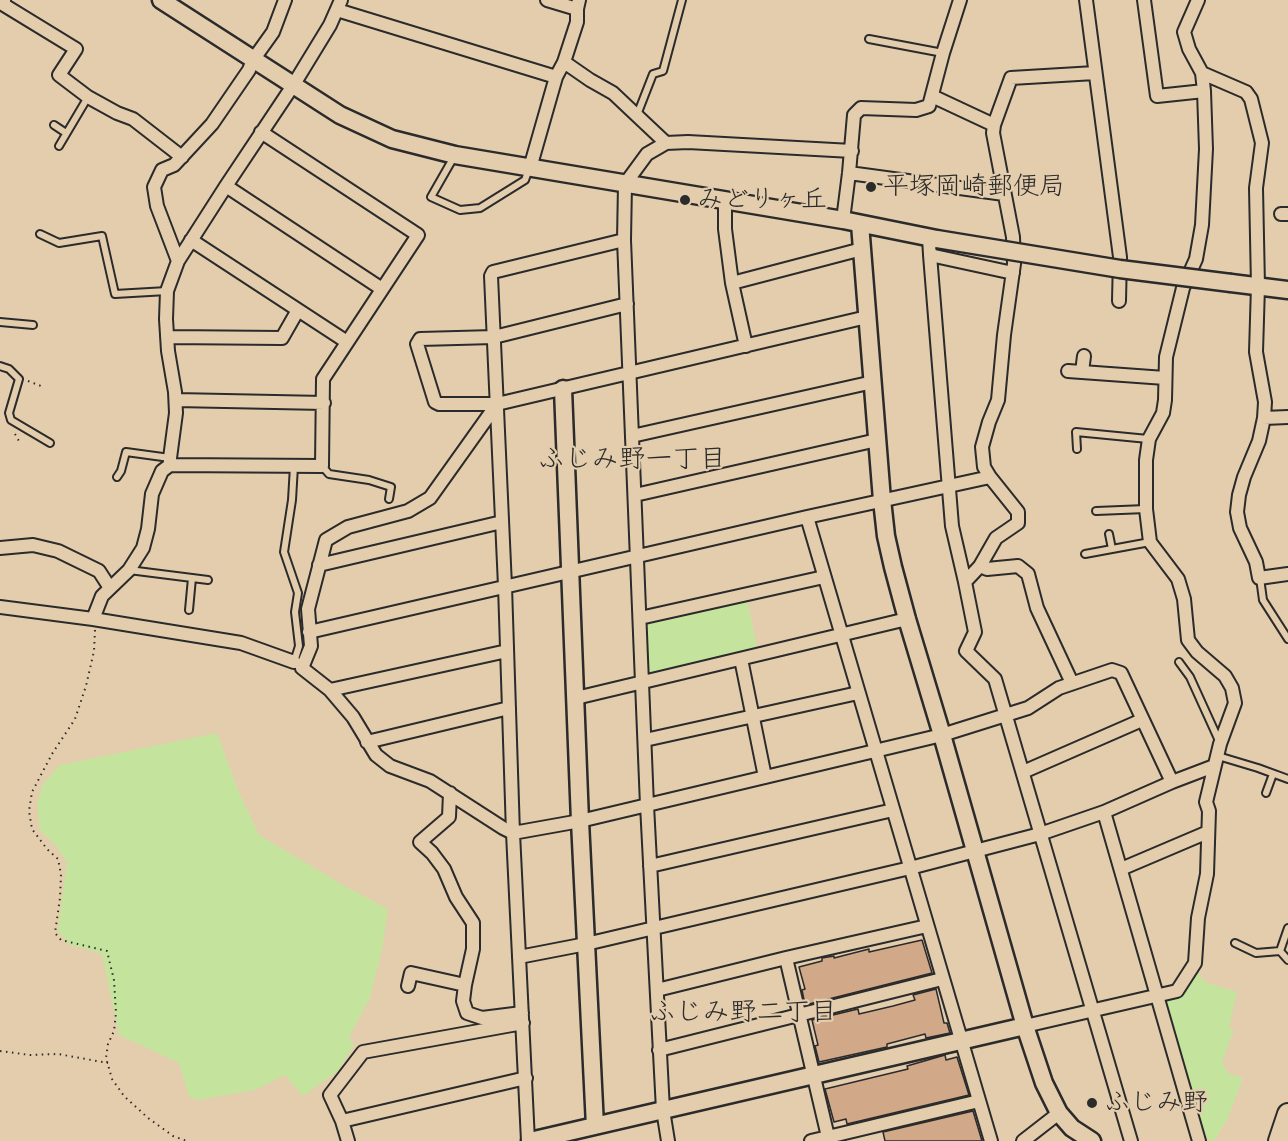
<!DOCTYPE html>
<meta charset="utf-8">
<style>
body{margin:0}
canvas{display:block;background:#e3cdad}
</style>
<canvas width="1288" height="1141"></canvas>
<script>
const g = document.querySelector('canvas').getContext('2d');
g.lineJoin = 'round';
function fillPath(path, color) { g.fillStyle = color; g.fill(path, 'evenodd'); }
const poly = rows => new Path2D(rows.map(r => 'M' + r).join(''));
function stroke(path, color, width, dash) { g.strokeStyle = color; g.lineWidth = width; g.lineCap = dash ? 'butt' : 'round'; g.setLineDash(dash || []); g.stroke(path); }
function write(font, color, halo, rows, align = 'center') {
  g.font = font + ' Caveat,"Klee One",sans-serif'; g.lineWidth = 4.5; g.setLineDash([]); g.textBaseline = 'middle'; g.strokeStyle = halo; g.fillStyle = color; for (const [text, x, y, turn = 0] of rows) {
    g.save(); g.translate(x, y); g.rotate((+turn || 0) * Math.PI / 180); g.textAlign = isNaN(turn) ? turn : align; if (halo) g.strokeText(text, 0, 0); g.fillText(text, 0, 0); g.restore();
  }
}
const green = poly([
 [747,598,757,649,648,673,646,672,644,627,647,623],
 [217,733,238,790,259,835,341,884,388,909,382,950,370,998,349,1037,354,1045,337,1072,303,1096,285,1075,255,1090,198,1100,189,1097,179,1063,119,1035,102,954,68,944,58,930,67,863,58,848,40,830,37,804,43,784,60,765],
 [1198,973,1205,982,1237,992,1229,1028,1234,1030,1222,1062,1228,1073,1243,1078,1227,1120,1214,1141,1206,1139,1164,999]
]);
const building = poly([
 [922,940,932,973,805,1005,802,990,805,989,799,967,822,961,822,958,834,956,834,958,869,949,869,952,922,940],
 [936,989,944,1023,947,1023,950,1033,926,1038,925,1034,887,1044,887,1047,819,1062,815,1046,818,1045,812,1020,858,1009,859,1014,893,1006,915,1000,913,995,936,989],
 [945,1055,946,1060,957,1057,969,1095,847,1124,846,1119,834,1122,825,1089,908,1069,907,1066,945,1055],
 [973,1111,982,1141,885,1141,883,1132,973,1111]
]);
const path = poly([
 [28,381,41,386],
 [15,434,20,443],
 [95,630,94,651,86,686,75,719,52,754,32,792,29,811,32,829,47,849,58,859,61,874,60,898,55,933,61,940,107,951,114,980,116,1013,114,1031,108,1044,106,1058,112,1079,124,1096,148,1118,173,1136,187,1141],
 [0,1051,30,1055,58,1054,108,1063]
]);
const lane = poly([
 [869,39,943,53],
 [637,115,653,74,663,71,682,0],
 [54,125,66,133],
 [59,146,88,97],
 [455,155,431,197,460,210,480,208,525,180,529,169],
 [40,234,59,243,102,236,115,294,167,291],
 [0,322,33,325],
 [0,366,9,369,19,379,9,413,11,420,50,443],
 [1077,449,1076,432,1148,439],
 [294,466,292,500,284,552,298,593,295,612,299,646,294,662,296,663],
 [322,466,329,474,369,480,391,487,389,499],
 [117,477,121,471,126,452,170,458],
 [1096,511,1146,509],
 [1109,534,1112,549],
 [1085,554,1150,542],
 [129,570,208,580],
 [1260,578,1263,600,1288,639],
 [189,610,192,578],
 [1179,662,1190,677,1220,743],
 [1218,756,1258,768,1288,779],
 [1266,793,1273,774],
 [1288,928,1280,951,1288,960],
 [1235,943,1256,953,1280,951]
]);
const street = poly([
 [4,0,4,5,76,49,59,75,88,97,117,113,133,119,182,157],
 [547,0,577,9],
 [1086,0,1120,257,1119,301],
 [1144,0,1157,96,1204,91],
 [337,10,556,77],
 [564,62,590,80,613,93,666,143],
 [1202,73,1246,92,1251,99,1262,143,1256,188,1258,286,1256,352,1265,402,1264,418,1259,441,1244,477,1239,495,1237,512,1240,528,1256,562,1259,578,1288,574],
 [932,96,994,125],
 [530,168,556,77,564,62,577,22,577,9,579,0],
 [849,173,1004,194],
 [226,186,382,289],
 [725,202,725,229,732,283,746,346],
 [1281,214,1288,214],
 [843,220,849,173,854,115,861,108,916,110,929,106,943,53,960,0],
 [929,237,930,255,952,526,965,582,975,632,966,651,995,679,1131,1141],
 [191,240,347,342],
 [930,255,1013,273],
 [178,261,157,206,154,187,162,170,174,165,212,124,249,70,253,60,273,32,285,0],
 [732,283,862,249],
 [627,304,494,337,420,339,417,344,435,402,439,404,497,404,867,317],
 [167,337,282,338,298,310],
 [1068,371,1165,378],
 [1082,372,1084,356],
 [176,400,324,403],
 [497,404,430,498,408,511,348,527,326,540,308,609,311,646,302,668,330,690,353,717,376,755,390,766,430,781,503,828,513,833,580,821,942,735,1028,708,1059,688,1112,670,1121,673,1172,782],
 [1264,418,1288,417],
 [632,436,873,382],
 [170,465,170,458,176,413,175,392,168,351,166,319,167,291,178,261,226,186,294,84,330,25,341,0],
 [635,495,877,440],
 [807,517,991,1141],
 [0,548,33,545,58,551,99,571,110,588],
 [319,565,502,522],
 [980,566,987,569,1018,566,1028,574,1037,608,1072,683],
 [965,582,980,566,996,538,1018,523,1018,512,990,477,984,467,982,447,989,422,998,400,1004,335,1014,264,1013,237,993,133,994,125,1011,78,1095,73],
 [0,607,93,619,241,643,294,662],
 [640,618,824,577],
 [93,619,102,596,129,570,143,548,148,529,152,494,162,471,170,465,322,466,323,379,418,235,261,132],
 [309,632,807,517,990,477],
 [741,659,765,777],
 [330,690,507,651],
 [576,698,907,619],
 [645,740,858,693],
 [367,742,509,708],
 [1023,772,1142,720],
 [450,793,449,817,420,842,432,853,444,869,456,897,473,923,473,949,465,985,463,1001,467,1013,482,1018,522,1013],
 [1104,812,1199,1141],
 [650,866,893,810],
 [1121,869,1208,832],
 [519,957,586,944,910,868,1040,834,1104,812,1172,782,1214,766],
 [786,958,829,1141],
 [408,986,411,973,465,985],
 [657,990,786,958,927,926],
 [1025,1026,1177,991,1195,963,1198,918,1207,874,1209,811,1206,802,1220,744,1235,703,1232,688,1225,676,1197,652,1188,640,1184,599,1178,579,1150,542,1146,509,1146,460,1149,439,1163,413,1165,400,1166,357,1183,288,1196,259,1202,225,1206,149,1204,91,1202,73,1189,49,1184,32,1198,0],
 [659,1050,942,979],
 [342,1121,526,1078],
 [348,1141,342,1121,330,1095,363,1052,523,1023],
 [528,1141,513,833,505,586,491,276,493,272,624,240],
 [668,1141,663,1110,647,805,624,240,625,184,647,154,666,143,688,142,852,151],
 [811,1141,979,1101],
 [1023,1141,1059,1113]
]);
const secondary = poly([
 [161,0,340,115,392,139,455,155,843,220,937,239],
 [860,224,882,500,886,536,893,567,907,619,942,735,1025,1026,1044,1083,1059,1113,1072,1128,1092,1141],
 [1231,283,1288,290],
 [563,389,580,821,595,1126],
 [530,1141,1025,1026]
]);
const primary = poly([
 [1279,1141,1288,1114]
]);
const secondaryBridge = poly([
 [937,239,1120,269,1231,283]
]);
const markers = [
 [871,187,6,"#2b2b2b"],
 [685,200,6,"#2b2b2b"],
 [1092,1103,6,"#2b2b2b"]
];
const poiNames = [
 ["平塚岡崎郵便局",883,187],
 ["みどりヶ丘",697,200],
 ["ふじみ野",1104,1103]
];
const neighbourhoodNames = [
 ["ふじみ野一丁目",632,460],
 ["ふじみ野二丁目",743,1013]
];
fillPath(green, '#c4e49d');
fillPath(building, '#d1a888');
stroke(building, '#2b2b2b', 1.5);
stroke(lane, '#2b2b2b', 10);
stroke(street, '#2b2b2b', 16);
stroke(secondary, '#2b2b2b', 21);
stroke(primary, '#2b2b2b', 24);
stroke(path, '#2b2b2b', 2, [1.5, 4.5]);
stroke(lane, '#e3cdad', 6);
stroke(street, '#e3cdad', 12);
stroke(secondary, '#e3cdad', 16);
stroke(primary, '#e3cdad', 20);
stroke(secondaryBridge, '#2b2b2b', 21, []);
stroke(secondaryBridge, '#e3cdad', 16);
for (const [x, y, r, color] of markers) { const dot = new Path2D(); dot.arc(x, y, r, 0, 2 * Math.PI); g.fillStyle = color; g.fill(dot); stroke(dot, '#e3cdad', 2); }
write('26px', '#2b2b2b', '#e3cdad', poiNames, 'left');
write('27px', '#2b2b2b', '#e3cdad', neighbourhoodNames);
</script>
